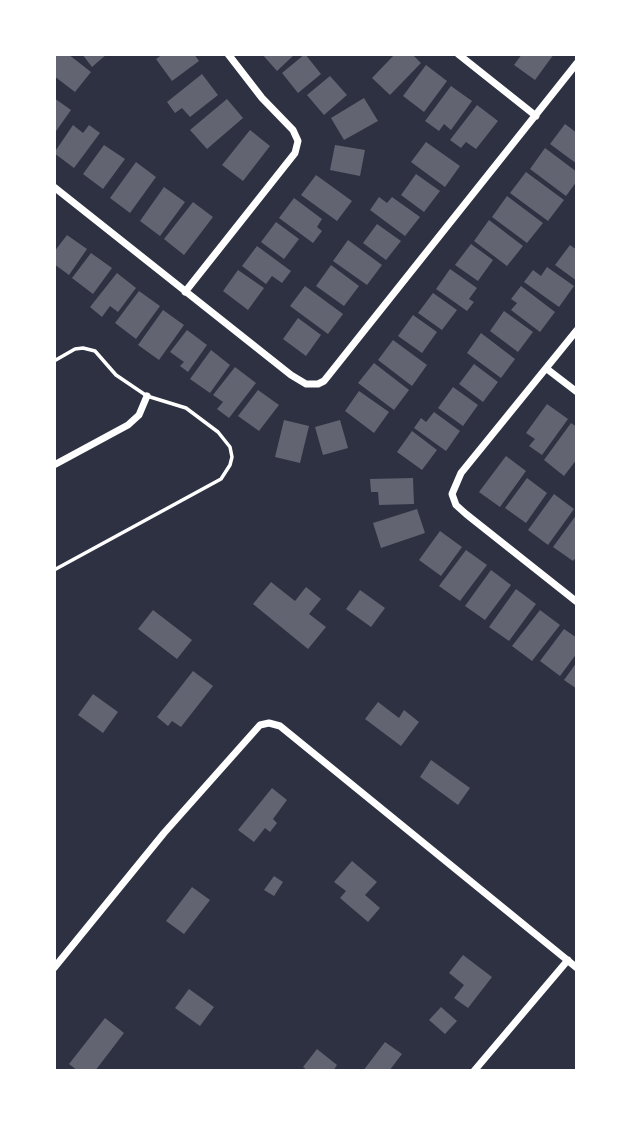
<!DOCTYPE html>
<style>
body{margin:0}
#map{position:relative;width:631px;height:1125px;overflow:hidden;background:#2d3142;font-family:"Space Grotesk",sans-serif}
canvas{display:block}
.frame{position:absolute;inset:0;border:56px solid #fff;pointer-events:none}
</style>
<div id="map">
<canvas width="631" height="1125"></canvas>
<div class="frame"></div>
</div>
<script>
const g = document.querySelector('canvas').getContext('2d');
g.lineJoin = 'round';
function fillPath(path, color) { g.fillStyle = color; g.fill(path, 'evenodd'); }
const poly = rows => new Path2D(rows.map(r => 'M' + r).join(''));
function stroke(path, color, width, dash) { g.strokeStyle = color; g.lineWidth = width; g.lineCap = dash ? 'butt' : 'round'; g.setLineDash(dash || []); g.stroke(path); }
const building = poly([
 [54,54,68,54,91,72,75,92,54,76],
 [82,54,107,54,92,67],
 [163,54,194,54,199,61,172,81,156,59],
 [262,54,295,54,277,71],
 [305,54,321,74,298,93,282,73],
 [395,54,412,54,421,63,390,95,372,78],
 [522,54,554,54,535,80,514,65],
 [426,65,447,81,424,112,403,96],
 [202,74,218,95,190,117,182,108,175,113,167,102],
 [330,76,347,95,324,115,307,95],
 [451,86,472,101,451,130,444,124,439,131,425,121],
 [54,98,71,110,54,134],
 [364,98,378,121,344,140,331,118],
 [227,99,243,118,207,149,190,130],
 [477,105,498,121,476,149,466,142,461,148,450,140],
 [565,124,577,133,577,164,550,144],
 [73,125,83,133,89,125,100,133,74,168,54,153],
 [250,130,270,146,243,181,222,165],
 [426,142,460,166,445,187,411,162],
 [104,145,125,159,103,189,83,174],
 [335,145,365,150,360,176,330,170],
 [545,148,577,172,577,181,566,196,530,169],
 [136,162,156,177,130,213,110,198],
 [526,172,564,200,548,221,510,193],
 [416,174,440,191,424,212,401,195],
 [316,175,352,201,337,221,301,195],
 [164,187,185,202,160,236,140,221],
 [507,196,543,223,527,243,492,217],
 [379,197,387,203,392,197,420,217,405,236,370,210],
 [294,198,322,219,317,227,322,231,313,243,279,218],
 [193,202,213,217,184,255,164,239],
 [489,220,523,246,507,266,474,241],
 [276,222,299,239,284,259,261,242],
 [377,224,401,241,386,260,363,243],
 [67,235,87,249,69,275,54,264,54,252],
 [348,240,382,265,367,285,333,261],
 [471,244,493,260,478,281,455,265],
 [570,245,577,250,577,281,555,265],
 [257,246,291,271,282,283,272,276,266,284,242,266],
 [91,253,112,268,93,294,72,278],
 [331,265,359,286,344,306,316,286],
 [547,267,574,286,559,307,524,282,533,270,541,276],
 [450,269,477,288,469,299,474,302,467,311,436,289],
 [238,270,264,288,248,310,223,291],
 [117,273,136,288,118,312,110,306,102,317,90,307],
 [305,286,343,314,328,334,290,306],
 [521,286,555,312,540,332,511,310,517,303,511,299],
 [139,291,160,306,136,339,115,323],
 [433,293,457,310,442,330,418,313],
 [163,310,184,325,159,360,138,345],
 [504,311,533,332,518,352,490,331],
 [413,315,437,332,422,353,398,336],
 [298,318,321,335,306,356,283,339],
 [187,330,207,345,188,372,180,366,184,362,170,352],
 [481,333,515,359,501,378,467,353],
 [393,340,427,365,412,386,378,360],
 [211,350,230,365,210,393,190,379],
 [374,363,409,390,394,410,358,383],
 [474,364,498,382,483,402,459,384],
 [235,367,256,383,229,418,217,409,223,402,213,395],
 [453,387,478,405,463,426,438,408],
 [258,390,279,405,259,431,238,416],
 [359,391,389,412,374,433,345,411],
 [547,404,568,419,542,455,529,446,535,439,526,433],
 [434,412,460,431,446,451,414,428,421,418,426,422],
 [284,420,309,426,300,463,275,457],
 [340,420,348,448,323,455,315,427],
 [571,423,577,427,577,459,564,476,544,460],
 [412,431,437,450,422,470,397,452],
 [506,456,526,471,500,507,479,492],
 [413,478,414,504,379,505,378,492,371,492,370,479],
 [527,478,547,493,526,523,505,508],
 [554,494,574,509,548,545,528,530],
 [417,509,425,533,381,548,373,523],
 [577,514,577,556,573,561,553,547],
 [440,531,462,547,441,576,419,560],
 [466,550,487,565,460,601,439,586],
 [491,570,511,585,485,620,465,606],
 [271,582,295,601,306,587,321,599,309,614,326,627,308,649,253,604],
 [516,589,536,604,509,641,489,627],
 [360,590,385,608,371,627,346,609],
 [153,610,192,640,177,659,138,629],
 [540,610,560,625,532,661,512,646],
 [564,629,577,638,577,653,560,676,540,661],
 [577,662,577,689,564,680],
 [193,671,213,686,181,727,172,721,168,726,157,717],
 [93,694,118,712,103,733,78,715],
 [378,702,399,718,404,710,419,722,401,746,365,719],
 [431,760,470,788,458,805,420,777],
 [272,788,287,800,273,819,277,823,270,832,265,828,254,842,238,830],
 [352,861,377,882,365,895,380,908,368,922,340,898,346,891,334,882],
 [274,876,283,882,274,896,264,890],
 [192,887,210,900,184,934,166,921],
 [463,955,492,977,468,1008,454,998,464,985,449,973],
 [189,989,214,1007,200,1026,175,1008],
 [441,1007,457,1021,445,1034,429,1020],
 [105,1018,124,1033,95,1071,78,1071,69,1064],
 [385,1042,402,1054,389,1071,363,1071],
 [317,1049,337,1065,333,1071,308,1071,303,1067]
]);
const service = poly([
 [54,361,75,349,83,348,95,351,116,375,147,396,186,408,218,432,230,447,232,457,230,465,221,479,54,570]
]);
const minor = poly([
 [458,54,536,116],
 [54,187,291,375,306,384,318,384,324,381,332,371,577,63],
 [185,292,295,153,298,141,293,130,262,98,228,54],
 [577,330,461,473,452,494,456,505,466,514,577,602],
 [547,369,577,392],
 [54,465,128,425,139,415,147,396],
 [54,968,164,833,260,725,269,723,280,726,577,968],
 [474,1071,568,960]
]);
fillPath(building, '#626471');
stroke(service, '#fff', 3.5);
stroke(minor, '#fff', 7);
</script>
